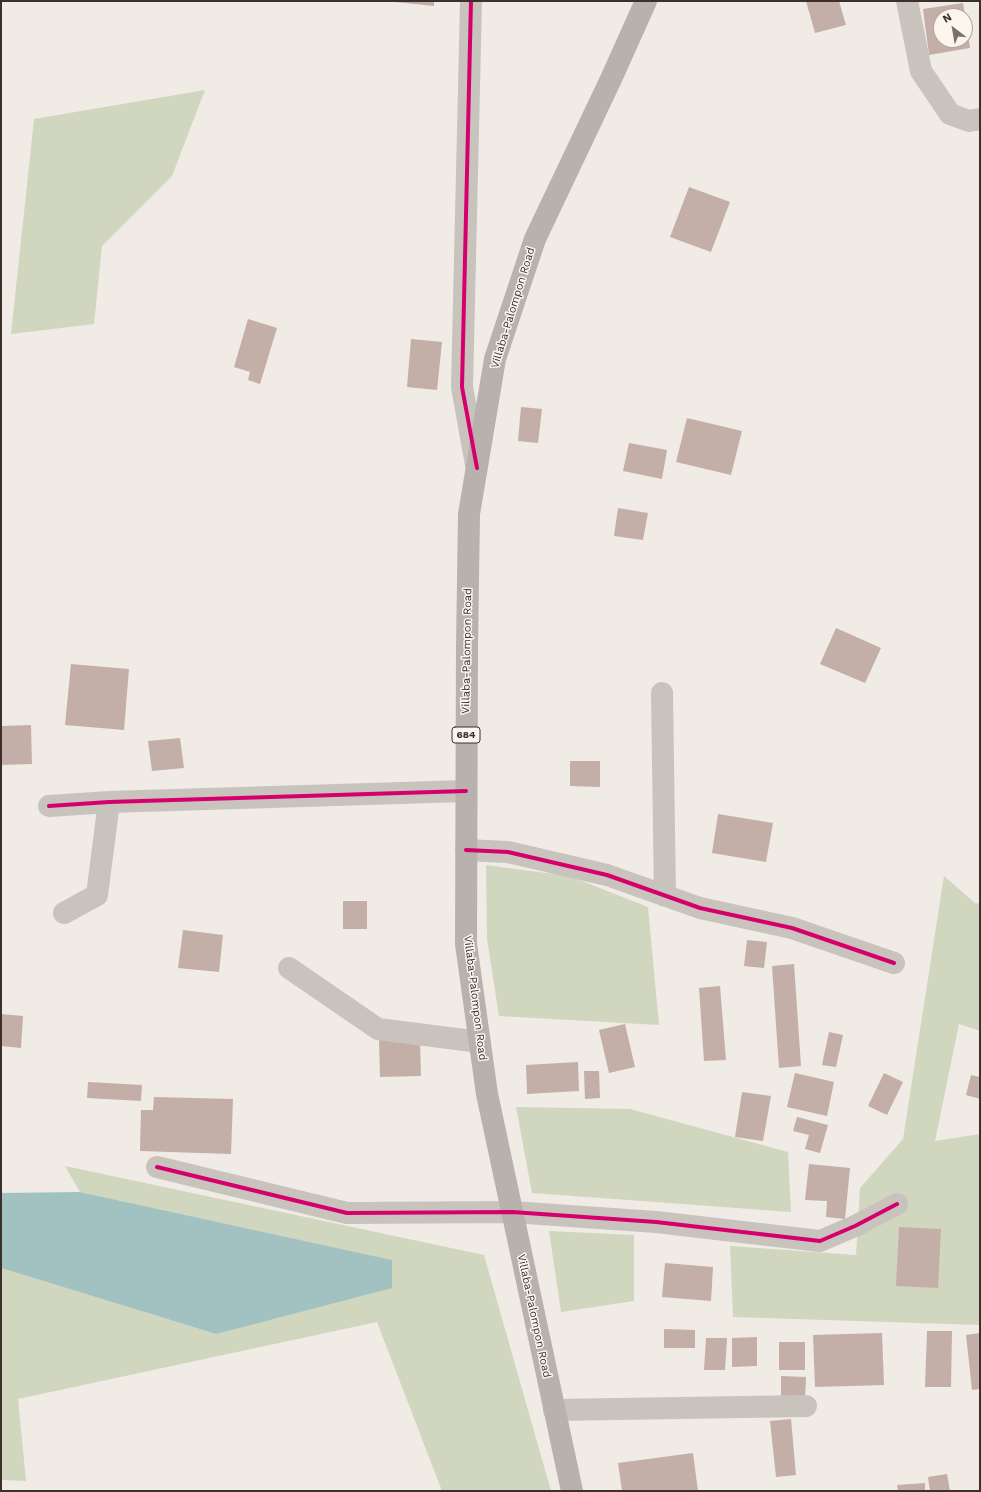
<!DOCTYPE html>
<style>
body{margin:0}
#map{position:relative;width:981px;height:1492px;overflow:hidden;background:#f0ebe5;font-family:"Work Sans",sans-serif}
canvas{display:block}
.frame{position:absolute;inset:0;border:2px solid #3b302b;pointer-events:none}
.north{position:absolute;left:933px;top:8px;width:40px;height:40px;box-sizing:border-box;background:#fbf5ee;border:1px solid #aea6a0;border-radius:50%;rotate:329deg;font-size:11px;font-weight:700;line-height:16px;text-align:center;color:#3b302b}
.north::after{content:'';display:block;margin:auto;width:14px;height:18px;background:#7a716c;clip-path:polygon(50% 0,100% 100%,50% 72%,0 100%)}
</style>
<div id="map">
<canvas width="981" height="1492"></canvas>
<div class="frame"></div>
<div class="north">N</div>
</div>
<script>
const g = document.querySelector('canvas').getContext('2d');
g.lineJoin = 'round';
function fillPath(path, color) { g.fillStyle = color; g.fill(path, 'evenodd'); }
const poly = rows => new Path2D(rows.map(r => 'M' + r).join(''));
function stroke(path, color, width, dash) { g.strokeStyle = color; g.lineWidth = width; g.lineCap = dash ? 'butt' : 'round'; g.setLineDash(dash || []); g.stroke(path); }
function write(font, color, halo, rows, align = 'center') {
  g.font = font + ' "Work Sans",sans-serif'; g.lineWidth = 3; g.setLineDash([]); g.textBaseline = 'middle'; g.strokeStyle = halo; g.fillStyle = color; for (const [text, x, y, turn = 0] of rows) {
    g.save(); g.translate(x, y); g.rotate((+turn || 0) * Math.PI / 180); g.textAlign = isNaN(turn) ? turn : align; if (halo) g.strokeText(text, 0, 0); g.fillText(text, 0, 0); g.restore();
  }
}
const green = poly([
 [205,90,172,176,102,246,94,324,11,334,34,119],
 [486,865,569,876,648,907,659,1025,499,1016,487,939],
 [944,876,975,903,980,904,980,1031,959,1024,935,1141,980,1134,980,1325,733,1317,730,1246,856,1255,860,1188,903,1139],
 [516,1107,630,1109,788,1152,791,1212,532,1193],
 [65,1166,484,1255,551,1491,442,1491,377,1322,18,1399,26,1481,1,1480,1,1268,216,1334,391,1260,80,1192],
 [549,1231,634,1235,634,1301,561,1312]
]);
const water = poly([
 [80,1192,392,1260,392,1288,216,1334,1,1268,1,1193]
]);
const building = poly([
 [395,1,434,1,434,6,395,2],
 [806,1,839,1,846,25,815,33],
 [963,3,965,16,941,16,941,40,965,40,966,21,970,48,929,55,923,9],
 [689,187,730,202,711,252,670,237],
 [248,319,277,328,260,384,248,380,250,372,234,367],
 [411,339,442,342,437,390,407,387],
 [521,407,542,409,538,443,518,441],
 [687,418,742,431,731,475,676,462],
 [629,443,667,450,662,479,623,471],
 [618,508,648,513,643,540,614,536],
 [836,628,881,648,865,683,820,664],
 [71,664,129,669,124,730,65,725],
 [31,725,32,764,1,765,1,726],
 [180,738,184,768,152,771,148,741],
 [570,761,600,761,600,787,570,786],
 [718,814,773,823,766,862,712,853],
 [343,901,367,901,367,929,343,929],
 [183,930,223,935,219,972,178,968],
 [747,940,767,942,764,968,744,966],
 [794,964,801,1066,779,1068,772,966],
 [720,986,726,1060,704,1061,699,988],
 [1,1014,23,1016,21,1048,1,1046],
 [625,1024,635,1067,609,1073,599,1030],
 [829,1032,843,1035,836,1067,822,1065],
 [420,1039,421,1076,380,1077,379,1040],
 [578,1062,579,1091,527,1094,526,1065],
 [584,1071,599,1071,600,1098,585,1099],
 [795,1073,834,1082,827,1116,787,1107],
 [884,1073,903,1082,887,1115,868,1106],
 [971,1075,980,1077,980,1099,966,1095],
 [88,1082,142,1085,141,1101,87,1098],
 [742,1092,771,1096,763,1141,735,1137],
 [154,1097,233,1099,231,1154,140,1151,141,1110,153,1110],
 [797,1117,828,1125,820,1153,805,1149,809,1135,793,1131],
 [809,1164,850,1168,845,1219,826,1217,827,1201,805,1200],
 [899,1227,941,1229,938,1288,896,1286],
 [665,1263,713,1267,711,1301,662,1297],
 [664,1329,695,1330,695,1348,664,1348],
 [927,1331,952,1331,951,1387,925,1387],
 [882,1333,884,1385,815,1387,813,1335],
 [980,1333,980,1389,972,1390,966,1335],
 [757,1337,757,1366,732,1367,732,1338],
 [706,1338,727,1338,725,1370,704,1370],
 [779,1342,805,1342,805,1370,779,1370],
 [781,1376,806,1377,805,1398,781,1398],
 [791,1419,796,1475,776,1477,770,1421],
 [693,1453,698,1491,622,1491,618,1463],
 [947,1474,950,1491,930,1491,928,1477],
 [925,1483,925,1491,898,1491,897,1485]
]);
const minor = poly([
 [471,1,462,387,476,465],
 [907,1,921,71,950,114,969,121,980,119],
 [662,693,665,896],
 [49,806,109,802,466,791],
 [466,850,508,852,607,875,700,908,792,928,894,963],
 [64,913,97,895,109,802],
 [289,968,378,1029,480,1042],
 [157,1167,347,1213,512,1212,656,1222,820,1241,855,1226,897,1204],
 [554,1410,806,1406]
]);
const primary = poly([
 [572,1491,487,1094,466,944,467,646,469,514,495,359,535,239,611,79,646,1]
]);
const cycleway = poly([
 [471,1,462,387,477,468],
 [49,806,109,802,466,791],
 [466,850,508,852,607,875,700,908,792,928,894,963],
 [157,1167,347,1213,512,1212,656,1222,820,1241,855,1226,897,1204]
]);
const shields = [
 [466,735,28]
];
const shieldNames = [
 ["684",466,735]
];
const streetNames = [
 ["Villaba-Palompon Road",513,308,-73],
 ["Villaba-Palompon Road",467,651,-89],
 ["Villaba-Palompon Road",475,998,83],
 ["Villaba-Palompon Road",534,1316,78]
];
fillPath(green, '#d1d6bf');
fillPath(water, '#a1c2c1');
fillPath(building, '#c3afa7');
stroke(minor, '#c9c3be', 22);
stroke(primary, '#b8b1ad', 22);
stroke(cycleway, '#d6006c', 4);
for (const [x, y, w] of shields) { const box = new Path2D(); box.roundRect(x - w / 2, y - 8, w, 16, 3); g.fillStyle = '#fbf5ee'; g.fill(box); stroke(box, '#3b302b', 1); }
write('bold 10px', '#3b302b', null, shieldNames);
write('11px', '#3b302b', '#fbf5ee', streetNames);
</script>
